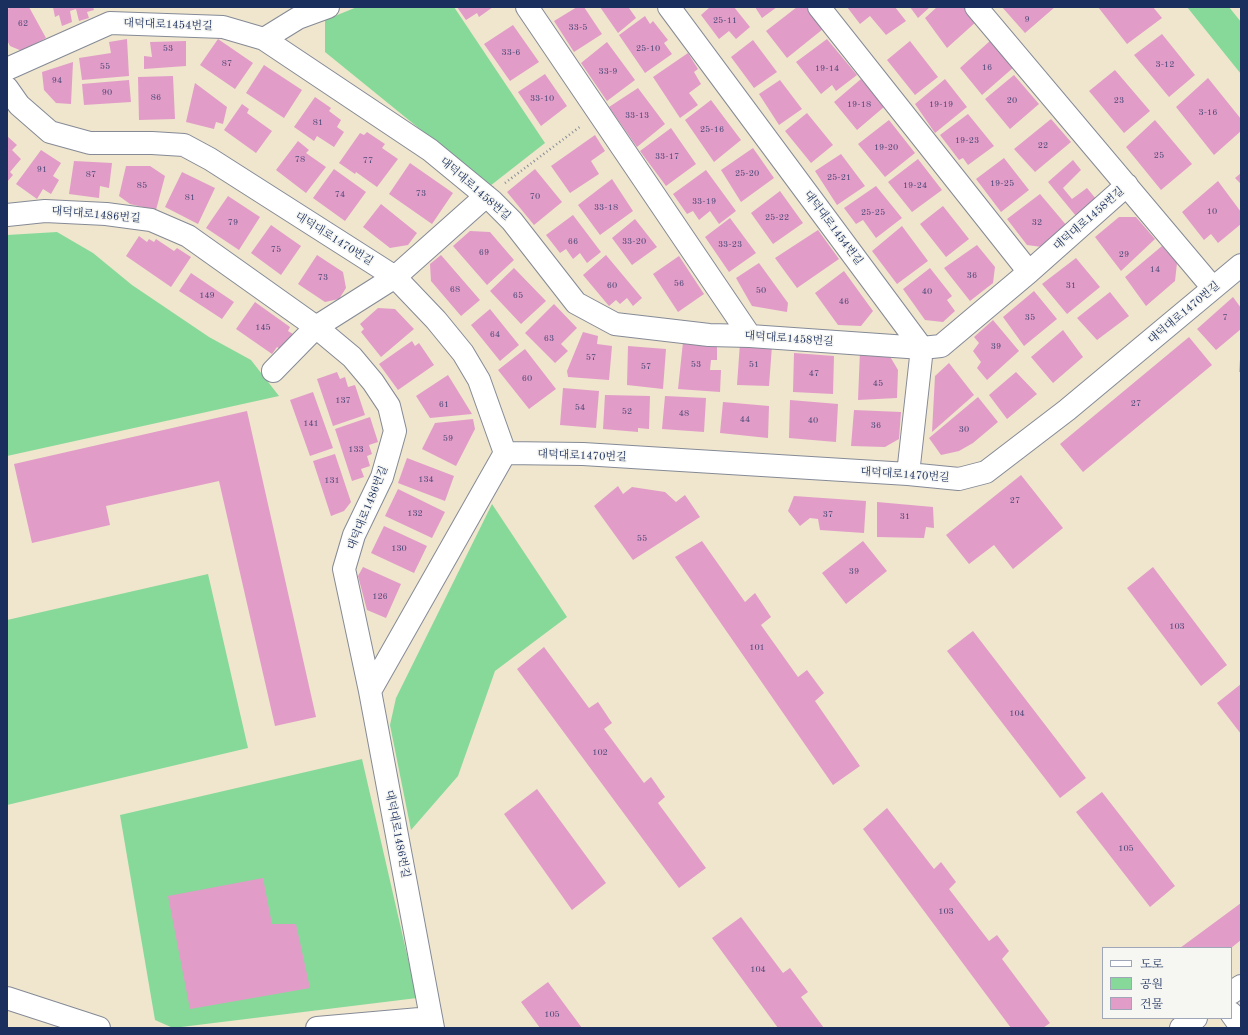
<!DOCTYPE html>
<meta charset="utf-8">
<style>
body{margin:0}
#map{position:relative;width:1248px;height:1035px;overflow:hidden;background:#efe6cd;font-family:"Old Standard TT","Noto Serif KR",serif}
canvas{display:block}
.frame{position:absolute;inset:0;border:8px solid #1b2f5e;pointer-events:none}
.legend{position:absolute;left:1102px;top:947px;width:130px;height:72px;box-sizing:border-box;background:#f6f6f2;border:1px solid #9ea6b7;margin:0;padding:5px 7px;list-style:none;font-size:12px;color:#1b2f5e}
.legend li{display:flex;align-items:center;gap:8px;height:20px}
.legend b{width:20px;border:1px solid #9ea6b7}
</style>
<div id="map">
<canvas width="1248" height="1035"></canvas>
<div class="frame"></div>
<ul class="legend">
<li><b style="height:5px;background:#fff"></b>도로</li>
<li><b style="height:11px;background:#87d999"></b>공원</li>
<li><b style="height:11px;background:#e29cc8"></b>건물</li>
</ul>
</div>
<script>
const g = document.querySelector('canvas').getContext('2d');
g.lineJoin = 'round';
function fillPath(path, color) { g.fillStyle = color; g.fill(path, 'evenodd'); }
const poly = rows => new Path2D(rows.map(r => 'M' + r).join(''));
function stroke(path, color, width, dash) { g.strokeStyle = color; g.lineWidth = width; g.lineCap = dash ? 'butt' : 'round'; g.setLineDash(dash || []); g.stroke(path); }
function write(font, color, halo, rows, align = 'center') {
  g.font = font + ' "Old Standard TT","Noto Serif KR",serif'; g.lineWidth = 3; g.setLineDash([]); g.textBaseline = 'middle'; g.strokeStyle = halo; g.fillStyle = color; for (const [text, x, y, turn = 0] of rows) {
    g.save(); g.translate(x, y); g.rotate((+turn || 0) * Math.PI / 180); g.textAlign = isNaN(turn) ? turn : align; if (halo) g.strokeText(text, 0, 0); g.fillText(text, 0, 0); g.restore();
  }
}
const green = poly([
 [357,7,454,7,545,143,490,186,325,52,325,20],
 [1187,7,1229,7,1241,22,1241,74],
 [57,232,93,253,132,285,209,337,251,360,279,396,7,456,7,235],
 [492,504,567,617,495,671,458,776,411,830,390,725,396,698],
 [208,574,248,748,7,805,7,620],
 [362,759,417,998,173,1028,155,1020,120,815]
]);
const building = poly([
 [12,7,29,7,46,38,22,51,10,46,7,40,7,9],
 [53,7,93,7,94,10,87,12,89,18,79,21,76,9,70,11,72,22,62,26,59,15,55,17],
 [457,7,493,7,479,17,477,13,466,20],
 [577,7,584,7,602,34,574,52,554,21],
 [600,7,630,7,629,8,636,18,618,33],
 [710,7,734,7,750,27,736,39,729,31,719,39,701,15],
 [755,7,777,7,762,18],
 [797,7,806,7,823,29,787,58,766,31],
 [847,7,895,7,906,21,886,35,870,16,860,24],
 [910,7,930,7,918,18],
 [937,7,965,7,977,21,947,48,925,18],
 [1002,7,1055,7,1025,33],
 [1098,7,1153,7,1162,18,1127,44],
 [645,16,650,24,653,21,668,40,664,43,672,54,645,73,619,35],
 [513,25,539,62,510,81,484,44],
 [1162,34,1195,75,1169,97,1134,55],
 [127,39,129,76,82,80,79,58,111,53,109,42],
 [218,39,253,63,235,89,200,65],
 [827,39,857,75,836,91,832,85,821,94,796,62],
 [753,40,777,72,754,88,731,57],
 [991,40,1014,67,982,95,960,68],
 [186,41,186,66,144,69,144,56,152,57,150,42],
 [910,41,938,77,915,95,887,60],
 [607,42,635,80,607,101,581,63],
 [688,53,698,69,694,72,701,84,689,93,698,105,680,118,653,77],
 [73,62,71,104,56,103,44,90,42,72],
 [264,65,302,90,284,118,246,93],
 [1115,70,1150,111,1124,133,1089,91],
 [545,74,567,106,541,126,518,92],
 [1014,75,1039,104,1010,129,985,99],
 [173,76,175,119,139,120,138,77],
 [1208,78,1241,119,1241,131,1214,155,1176,107],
 [861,79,884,107,857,130,834,102],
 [945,79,967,107,935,133,915,104],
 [129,80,131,102,84,105,82,84],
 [780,80,802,109,779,125,759,94],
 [195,83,227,107,223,124,216,122,214,129,186,122],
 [638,88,665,124,637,147,609,107],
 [315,97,331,108,329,111,341,120,337,127,344,132,334,147,317,136,314,141,294,127],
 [711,100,741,140,714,162,685,120],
 [242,104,249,109,247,113,272,131,256,153,224,130],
 [807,113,833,145,811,163,785,131],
 [968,114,994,146,968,165,963,158,959,160,940,135],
 [1051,119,1071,142,1035,172,1014,149],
 [889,120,915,153,885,177,858,144],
 [1155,120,1192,164,1161,190,1126,147],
 [671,128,696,164,666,186,640,151],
 [367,132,385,144,382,148,398,159,377,187,356,172,355,174,339,163,360,133,364,135],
 [595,135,605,151,591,161,599,174,570,193,551,166],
 [7,136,17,145,12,150,21,159,10,172,13,175,7,182],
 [298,141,309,150,306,153,326,167,306,193,276,170],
 [753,148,774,178,741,202,721,170],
 [41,150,61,163,53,176,59,180,51,194,43,189,37,199,16,184],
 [841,154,865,186,837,205,815,171],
 [1004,158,1029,190,1001,212,976,179],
 [918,159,942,190,912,212,888,182],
 [1073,160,1081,170,1063,188,1072,199,1087,188,1096,199,1076,216,1048,182],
 [74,161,112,163,109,188,100,186,99,198,69,194],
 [410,163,453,193,432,224,389,194],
 [126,166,150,166,165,176,156,210,130,204,119,196],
 [334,169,366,192,345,221,313,198],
 [535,169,562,202,534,225,507,192],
 [706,170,736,211,719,224,710,211,699,220,693,211,687,214,673,194],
 [182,172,215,188,198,224,165,207],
 [1241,173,1241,184,1235,178],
 [612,179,633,211,600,235,578,205],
 [1218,181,1241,212,1241,224,1218,243,1211,234,1204,240,1182,212],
 [876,186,902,218,876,238,863,220,856,224,844,208],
 [780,191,803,223,773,244,751,213],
 [1040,194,1067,226,1042,247,1027,245,1007,219],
 [228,196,260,217,239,250,206,228],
 [381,204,417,233,408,245,390,248,363,227],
 [943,206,969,239,946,257,920,224],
 [573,215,601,252,587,263,580,253,573,259,566,249,560,253,546,235],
 [1119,217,1136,217,1155,239,1121,271,1095,237],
 [730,218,756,253,729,272,705,237],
 [635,219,657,247,632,265,612,238],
 [271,225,301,246,281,275,251,253],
 [902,226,928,261,897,284,872,251],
 [818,230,839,259,797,288,775,258],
 [470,231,490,232,514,260,487,285,453,246],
 [139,236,147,242,149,239,154,242,156,239,174,251,177,248,191,257,171,287,126,256],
 [977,245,995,267,993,283,970,301,944,268],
 [1162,246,1177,263,1175,281,1146,306,1125,277],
 [317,255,343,272,346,288,339,299,325,302,298,284],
 [441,255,480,300,461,316,431,281,430,264],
 [606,255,642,298,633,306,627,298,620,304,616,300,609,306,583,275],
 [679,256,704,294,678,312,653,274],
 [1076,258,1100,287,1067,314,1042,284],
 [759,263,788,303,787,312,752,306,736,278],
 [514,268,546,301,521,324,490,291],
 [930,268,952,296,947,300,955,311,943,322,925,320,903,289],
 [844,271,873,311,861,326,838,325,815,293],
 [191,273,234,302,222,319,179,291],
 [1034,291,1057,319,1024,346,1003,317],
 [1110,292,1129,316,1097,340,1077,318],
 [1233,297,1241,308,1241,329,1216,350,1197,329],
 [255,302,290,327,288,331,293,334,282,350,277,347,272,354,236,329],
 [554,304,577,328,561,344,568,351,555,363,525,333],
 [378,308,395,309,414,329,381,357,361,332,364,329,360,324],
 [490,309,519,345,500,361,471,325],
 [993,320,1019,351,987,380,977,368,981,362,973,351,979,343,974,337],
 [1063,330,1083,357,1053,383,1031,357],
 [583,332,598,336,597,344,612,346,609,380,568,377,567,371],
 [1189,337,1212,365,1083,472,1060,444],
 [412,341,415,346,419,343,434,365,398,390,379,364],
 [683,342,717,344,717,360,711,360,710,370,721,370,720,392,678,389],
 [740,343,772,346,769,386,737,385],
 [628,346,666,349,663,389,627,385],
 [525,349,556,389,529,409,498,370],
 [860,351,888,353,898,370,897,398,858,400],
 [794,353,834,356,833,394,793,392],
 [1240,359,1241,359,1241,372,1239,372],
 [949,363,974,395,932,432,935,376],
 [337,372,340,379,345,377,348,387,355,385,365,415,333,426,317,379],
 [1016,372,1037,394,1007,419,989,395],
 [448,375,472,414,430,418,416,396],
 [563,388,599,391,596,428,560,425],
 [313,392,333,448,310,456,290,400],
 [605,395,650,396,649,429,638,428,638,432,603,429],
 [665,396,706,398,704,432,662,429],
 [978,397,998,422,973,443,959,451,941,455,929,438],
 [790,400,838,404,836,442,789,438],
 [723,402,769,406,768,438,720,433],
 [854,410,901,412,899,439,885,447,851,446],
 [247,411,316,717,275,726,219,481,106,506,110,525,32,543,14,464],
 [370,417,378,442,369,445,372,454,367,456,370,466,361,469,364,477,352,481,335,429],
 [473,419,475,429,456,466,422,449,435,423],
 [335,454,351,502,344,511,331,516,313,461],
 [407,458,454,476,445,501,398,483],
 [1021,475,1063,528,1013,569,994,545,969,564,946,535],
 [618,486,623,494,632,487,665,492,676,502,685,495,700,517,633,560,594,506],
 [398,489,445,512,432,538,385,516],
 [794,496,866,501,864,533,820,530,818,519,810,518,800,526,788,511],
 [877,502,933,507,934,528,926,527,924,538,877,537],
 [384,526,427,546,414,573,371,553],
 [702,541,745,602,755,593,771,617,761,625,798,677,807,670,824,693,815,701,860,766,833,785,675,557],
 [863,541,887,571,846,604,822,573],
 [363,567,401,584,386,618,367,610,358,576],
 [1153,567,1227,665,1201,686,1127,588],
 [973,631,1086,778,1060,798,947,651],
 [544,647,589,708,598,702,612,723,604,729,644,783,651,777,665,797,658,803,706,868,679,888,517,669],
 [1241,684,1241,734,1217,703],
 [537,789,606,883,572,910,504,814],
 [1102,792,1175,886,1150,907,1076,812],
 [887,808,934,869,941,862,956,882,949,889,989,941,997,935,1009,951,1002,959,1050,1023,1043,1028,1011,1028,863,829],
 [263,878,272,924,296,924,310,988,190,1009,168,896],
 [1241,903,1241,940,1231,948,1180,948],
 [741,917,783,973,790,968,808,992,801,997,824,1028,778,1028,712,938],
 [548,982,582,1028,540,1028,521,1002]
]);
const path = poly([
 [505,183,581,126]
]);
const minor = poly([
 [527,7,750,336],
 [669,7,922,348,908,474],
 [819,7,1029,272],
 [976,7,1213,288],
 [264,39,430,150,492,201,512,221,576,303,615,324,709,335,750,336,922,348,941,346,1029,272,1127,185],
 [7,69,110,23,223,27,264,39,298,18,328,7],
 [7,88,19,105,50,132,90,143,152,143,184,145,210,159,395,277,436,320,463,353,479,380,505,453],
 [7,215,45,211,106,214,151,220,188,236,316,327,352,357,373,382,389,406,395,431,390,449,382,477,354,535,344,569,370,691,433,1028],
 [273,371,316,327,395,277,486,196],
 [505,453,583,454,908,474,959,479,986,472,1067,410,1241,265],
 [370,691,505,453],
 [1231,993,1241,986],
 [7,998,99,1028],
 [1231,1013,1241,1027],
 [317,1028,431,1018],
 [1181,1028,1196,1018]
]);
const numberNames = [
 ["9",1027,20],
 ["25-11",725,21],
 ["62",23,24],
 ["33-5",578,28],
 ["53",168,49],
 ["25-10",648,49],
 ["33-6",511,53],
 ["87",227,64],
 ["3-12",1165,65],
 ["55",105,67],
 ["16",987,68],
 ["19-14",827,69],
 ["33-9",608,72],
 ["94",57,81],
 ["90",107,93],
 ["86",156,98],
 ["33-10",542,99],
 ["20",1012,101],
 ["23",1119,101],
 ["19-18",859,105],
 ["19-19",941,105],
 ["3-16",1208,113],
 ["33-13",637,116],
 ["81",318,123],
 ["25-16",712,130],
 ["19-23",967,141],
 ["22",1043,146],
 ["19-20",886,148],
 ["25",1159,156],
 ["33-17",667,157],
 ["78",300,160],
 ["77",368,161],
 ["91",42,170],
 ["25-20",747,174],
 ["87",91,175],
 ["25-21",839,178],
 ["19-25",1002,184],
 ["85",142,186],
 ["19-24",915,186],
 ["73",421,194],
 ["74",340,195],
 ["70",535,197],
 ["81",190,198],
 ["33-19",704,202],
 ["33-18",606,208],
 ["10",1212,212],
 ["25-25",873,213],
 ["25-22",777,218],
 ["79",233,223],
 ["32",1037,223],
 ["66",573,242],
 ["33-20",634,242],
 ["33-23",730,245],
 ["75",276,250],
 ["69",484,253],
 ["29",1124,255],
 ["14",1155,270],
 ["36",972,276],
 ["73",323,278],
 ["56",679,284],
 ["60",612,286],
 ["31",1071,286],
 ["68",455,290],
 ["50",761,291],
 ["40",927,292],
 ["149",207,296],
 ["65",518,296],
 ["46",844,302],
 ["35",1030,318],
 ["7",1225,318],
 ["145",263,328],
 ["64",495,335],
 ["63",549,339],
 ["39",996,347],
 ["57",591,358],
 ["53",696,365],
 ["51",754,365],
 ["57",646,367],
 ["47",814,374],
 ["60",527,379],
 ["45",878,384],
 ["137",343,401],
 ["27",1136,404],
 ["61",444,405],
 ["54",580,408],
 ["52",627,412],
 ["48",684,414],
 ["44",745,420],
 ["40",813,421],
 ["141",311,424],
 ["36",876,426],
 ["30",964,430],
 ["59",448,439],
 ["133",356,450],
 ["134",426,480],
 ["131",332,481],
 ["27",1015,501],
 ["132",415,514],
 ["37",828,515],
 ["31",905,517],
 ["55",642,539],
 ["130",399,549],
 ["39",854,572],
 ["126",380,597],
 ["103",1177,627],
 ["101",757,648],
 ["104",1017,714],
 ["102",600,753],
 ["105",1126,849],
 ["103",946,912],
 ["104",758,970],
 ["105",552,1015]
];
const streetNames = [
 ["대덕대로1454번길",168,25,2],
 ["대덕대로1458번길",475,189,41],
 ["대덕대로1486번길",96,215,5],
 ["대덕대로1458번길",1089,219,-41],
 ["대덕대로1454번길",833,228,53],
 ["대덕대로1470번길",334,239,32],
 ["대덕대로1470번길",1184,313,-40],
 ["대덕대로1458번길",789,339,4],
 ["대덕대로1470번길",582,456,2],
 ["대덕대로1470번길",905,475,4],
 ["대덕대로1486번길",368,508,-68],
 ["대덕대로1486번길",397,834,79]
];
fillPath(green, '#87d999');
fillPath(building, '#e29cc8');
stroke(minor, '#858a96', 24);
stroke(path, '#858a96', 2.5, [1, 3]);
stroke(minor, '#fff', 22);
write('9px', '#4d4a78', null, numberNames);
write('11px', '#1b2f5e', '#f6f6f2', streetNames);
</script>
